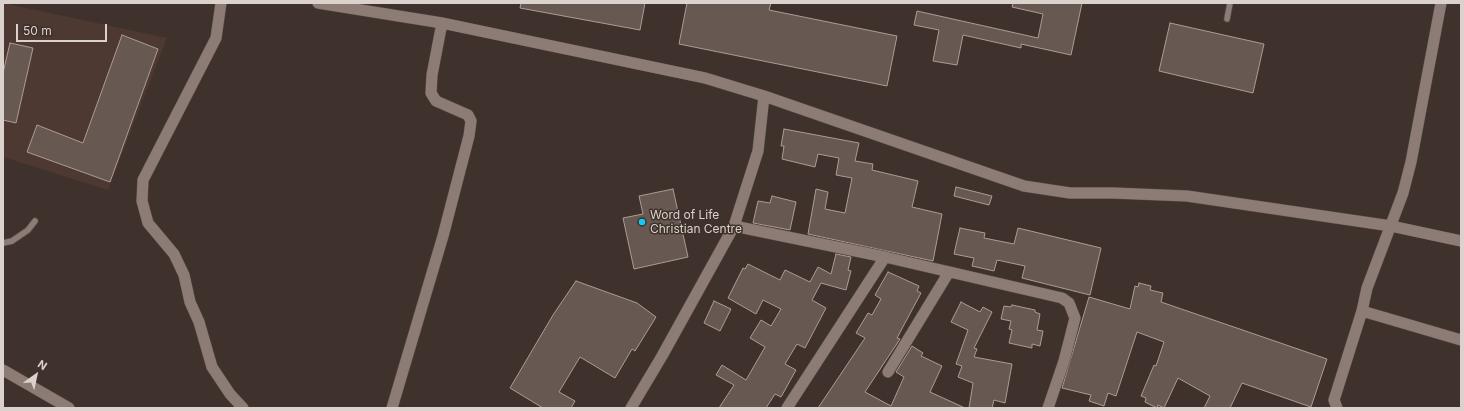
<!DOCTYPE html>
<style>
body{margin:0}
#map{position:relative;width:1464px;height:411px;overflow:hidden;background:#3f312c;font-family:Inter,sans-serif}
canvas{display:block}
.frame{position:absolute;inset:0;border:4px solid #dbd2ce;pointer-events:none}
.north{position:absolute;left:16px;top:355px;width:40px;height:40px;-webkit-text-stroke:3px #3f312c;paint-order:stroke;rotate:33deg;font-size:11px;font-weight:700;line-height:16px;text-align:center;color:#dbd2ce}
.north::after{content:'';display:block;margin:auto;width:14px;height:18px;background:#dbd2ce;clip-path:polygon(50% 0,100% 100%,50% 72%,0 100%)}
.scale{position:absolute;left:16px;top:24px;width:91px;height:18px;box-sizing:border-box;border:2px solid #dbd2ce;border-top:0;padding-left:5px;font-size:12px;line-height:14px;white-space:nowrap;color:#dbd2ce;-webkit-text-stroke:3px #3f312c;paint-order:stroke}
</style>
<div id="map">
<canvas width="1464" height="411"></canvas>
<div class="frame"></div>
<div class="north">N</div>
<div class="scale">50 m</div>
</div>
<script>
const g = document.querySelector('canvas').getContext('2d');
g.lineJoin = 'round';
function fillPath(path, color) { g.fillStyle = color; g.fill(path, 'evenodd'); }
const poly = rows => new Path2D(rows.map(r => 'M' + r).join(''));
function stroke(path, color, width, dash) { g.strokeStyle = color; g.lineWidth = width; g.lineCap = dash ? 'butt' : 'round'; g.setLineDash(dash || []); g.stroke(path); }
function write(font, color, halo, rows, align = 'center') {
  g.font = font + ' Inter,sans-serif'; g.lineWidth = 3; g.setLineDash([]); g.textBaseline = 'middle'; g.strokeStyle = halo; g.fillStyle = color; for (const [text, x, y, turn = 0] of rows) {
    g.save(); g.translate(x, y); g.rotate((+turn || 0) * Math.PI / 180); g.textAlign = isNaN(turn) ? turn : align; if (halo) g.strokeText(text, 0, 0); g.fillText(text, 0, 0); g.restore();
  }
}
const built = poly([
 [3,3,167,38,108,190,3,157]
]);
const building = poly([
 [521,3,645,3,640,30,520,8,521,3],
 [687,3,771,3,769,10,897,36,887,86,679,44,687,3],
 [1013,3,1082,3,1071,55,1021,44,1021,48,963,35,957,65,933,61,939,30,914,25,917,11,1038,38,1043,14,1012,7,1013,3],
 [1170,23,1264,44,1253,93,1159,71,1170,23],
 [122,35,158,49,110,182,27,152,37,125,83,143,122,35],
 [10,43,33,48,16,123,3,120,3,73,10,43],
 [784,129,859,143,855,161,873,164,872,170,918,181,912,207,942,214,933,261,808,234,816,189,828,192,825,209,845,213,852,178,836,175,839,158,818,154,815,167,782,159,784,146,781,146,784,129],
 [956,187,992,196,989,205,954,196,956,187],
 [673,189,688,257,634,269,623,218,643,214,639,196,673,189],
 [772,196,796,202,790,230,753,223,758,201,770,203,772,196],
 [960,228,985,233,984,238,1014,244,1018,228,1101,248,1090,295,1022,278,1025,266,997,260,994,271,972,266,974,258,954,254,960,228],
 [836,254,851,257,848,270,851,271,846,290,821,283,812,300,826,308,805,348,797,344,785,364,796,370,781,397,775,394,766,408,719,408,734,385,716,375,722,365,746,380,765,347,750,338,761,320,771,326,781,309,763,300,756,314,728,298,743,268,745,269,748,264,780,280,785,270,810,282,818,267,831,274,836,254],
 [888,272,919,286,917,291,921,293,897,338,900,339,865,392,891,406,904,377,896,372,912,346,923,353,921,356,942,366,930,392,965,408,818,408,865,338,856,333,868,313,872,315,881,299,875,295,888,272],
 [576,281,637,303,656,317,635,351,632,349,615,378,580,357,559,392,575,401,571,408,543,408,510,388,553,315,576,281],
 [1139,283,1151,286,1150,290,1163,293,1161,302,1327,359,1311,407,1242,383,1230,408,1204,408,1210,396,1178,378,1164,408,1158,405,1157,408,1145,402,1146,398,1141,396,1154,365,1156,366,1164,342,1137,332,1116,396,1108,393,1104,406,1089,401,1091,395,1062,388,1089,297,1130,309,1135,286,1138,287,1139,283],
 [714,301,731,309,720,331,704,323,714,301],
 [961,302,980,312,983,307,992,312,974,348,977,349,974,357,1012,364,1005,403,994,400,992,408,969,408,973,383,958,377,962,366,956,364,968,330,951,322,961,302],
 [1012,305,1035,310,1035,312,1040,314,1037,330,1043,331,1040,346,1032,344,1032,348,1009,343,1012,330,1009,329,1011,321,1001,319,1004,306,1011,307,1012,305]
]);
const service = poly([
 [1227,19,1230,3],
 [3,243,12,241,28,230,35,221]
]);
const minor = poly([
 [221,3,216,38,143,180,142,201,148,223,174,254,184,275,190,302,199,322,212,367,230,394,243,408],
 [318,3,442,23,705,78,764,96,1024,186,1070,193,1113,193,1187,196,1391,226,1461,241],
 [1441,3,1411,162,1403,193,1367,288,1362,311,1461,340],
 [734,226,885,257,1062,298,1069,303,1075,318,1064,361,1048,408],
 [3,370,69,408],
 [888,372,949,272],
 [392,408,443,236,469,136,471,121,468,115,436,101,431,93,432,75,442,23],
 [631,408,662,356,734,226,758,151,764,96],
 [787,408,885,257],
 [1337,408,1334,400,1362,311]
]);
const markers = [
 [642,222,4,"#11cafb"]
];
const poiNames = [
 ["Word of Life",650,215],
 ["Christian Centre",650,229]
];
fillPath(built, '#4d3931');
fillPath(building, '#675851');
stroke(building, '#ad9c95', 1);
stroke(service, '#584d48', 7);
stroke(minor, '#584d48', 12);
stroke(service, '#8c7c75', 5.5);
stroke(minor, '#8c7c75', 11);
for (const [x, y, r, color] of markers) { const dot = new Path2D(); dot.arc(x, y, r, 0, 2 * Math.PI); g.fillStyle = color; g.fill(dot); stroke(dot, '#3f312c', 1.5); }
write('12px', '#dbd2ce', '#3f312c', poiNames, 'left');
</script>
